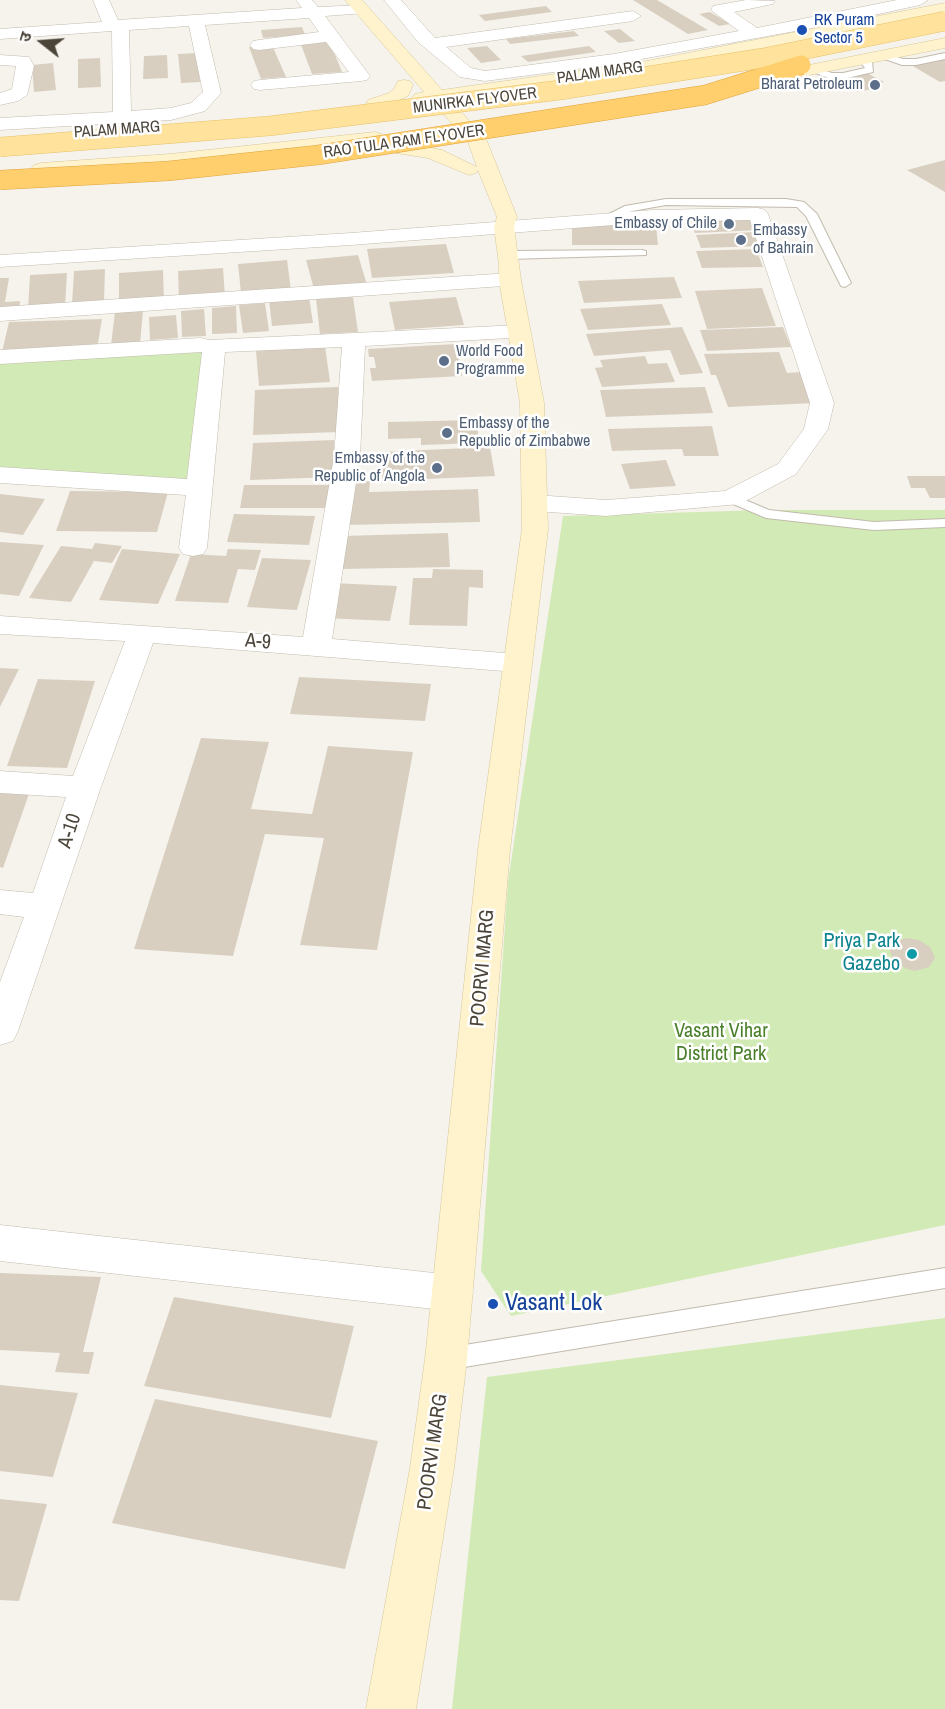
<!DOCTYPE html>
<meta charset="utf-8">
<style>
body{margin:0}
#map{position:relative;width:945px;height:1709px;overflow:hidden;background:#f6f3ec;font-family:"Archivo Narrow","Noto Sans Devanagari",sans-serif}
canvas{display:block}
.north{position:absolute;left:12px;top:12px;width:60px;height:60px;-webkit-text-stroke:4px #fff;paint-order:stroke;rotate:287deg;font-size:16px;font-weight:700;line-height:24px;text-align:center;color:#4b4439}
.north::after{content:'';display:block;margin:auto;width:21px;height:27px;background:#4b4439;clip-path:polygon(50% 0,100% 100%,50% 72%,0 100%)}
</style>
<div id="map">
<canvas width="945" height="1709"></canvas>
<div class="north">उ</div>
</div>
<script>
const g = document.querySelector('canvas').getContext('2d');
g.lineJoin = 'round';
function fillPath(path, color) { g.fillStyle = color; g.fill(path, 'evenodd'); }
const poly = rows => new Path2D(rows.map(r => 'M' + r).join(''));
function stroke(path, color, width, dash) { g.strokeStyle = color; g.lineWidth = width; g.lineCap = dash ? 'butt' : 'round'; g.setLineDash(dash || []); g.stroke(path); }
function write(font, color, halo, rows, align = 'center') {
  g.font = font + ' "Archivo Narrow",sans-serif'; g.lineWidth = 5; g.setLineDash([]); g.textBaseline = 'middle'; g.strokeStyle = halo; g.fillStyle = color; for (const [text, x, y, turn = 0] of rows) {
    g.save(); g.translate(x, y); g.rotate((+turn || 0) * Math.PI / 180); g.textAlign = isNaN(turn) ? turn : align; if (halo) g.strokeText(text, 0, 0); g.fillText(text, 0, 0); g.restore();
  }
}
const green = poly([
 [206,348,190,482,0,470,0,362],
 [765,510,945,510,945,1225,511,1316,481,1271,508,882,563,516],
 [945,1318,945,1709,452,1709,487,1377]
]);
const building = poly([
 [633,0,657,0,708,30,688,34],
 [546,6,552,12,485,21,479,15],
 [710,12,730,24,719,26,699,14],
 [302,27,305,35,263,38,261,30],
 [620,29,635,41,619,43,604,31],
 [574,31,579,36,510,44,506,39],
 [329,40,342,72,312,74,300,42],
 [272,45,286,77,261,79,249,47],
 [487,46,501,60,481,63,467,48],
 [589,46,596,52,528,62,521,56],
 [197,53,200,82,181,83,178,54],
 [167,55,168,78,143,79,144,56],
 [100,58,101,87,78,88,78,59],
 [945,58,945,81,940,82,911,65],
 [53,63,56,90,34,92,32,65],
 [865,72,884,82,876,84,881,87,857,92,837,80],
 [945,160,945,192,907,170],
 [754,218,760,230,695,233,690,220],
 [572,225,656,226,658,245,572,245],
 [756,232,762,246,701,248,696,235],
 [446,244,454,273,372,278,367,249],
 [756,249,763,267,702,268,696,251],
 [358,255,367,285,314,289,306,260],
 [287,260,291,290,241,293,238,264],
 [223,268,225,297,179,300,178,271],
 [105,269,104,302,72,305,74,271],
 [163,270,164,301,119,304,119,273],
 [67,273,65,307,28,309,30,275],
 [674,277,682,298,584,303,578,281],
 [0,278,9,278,5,302,20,301,19,310,0,311],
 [762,288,776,326,707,329,695,291],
 [309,297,313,323,272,326,269,300],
 [353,297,358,332,320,334,316,299],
 [456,297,464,325,395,330,389,302],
 [265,303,269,331,243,333,239,305],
 [662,304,671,325,588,330,580,309],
 [236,306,237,333,212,334,212,308],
 [204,309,206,336,182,337,181,311],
 [143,311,140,344,111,345,115,312],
 [176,315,178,338,150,340,149,317],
 [102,319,97,349,2,352,9,322],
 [682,327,703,373,680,375,670,350,594,356,586,334],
 [783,327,791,347,707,351,700,330],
 [456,344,462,376,372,381,370,368,376,368,374,357,369,357,368,349],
 [325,346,330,382,259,386,256,351],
 [779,352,787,373,801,372,815,403,728,407,716,375,711,375,704,354],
 [645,356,648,364,667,363,675,382,602,387,595,368,603,367,600,360],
 [338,387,339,432,253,435,255,390],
 [705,387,713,413,606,417,600,390],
 [477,420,479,443,421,445,421,438,388,439,388,422],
 [712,426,719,456,684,456,682,449,612,451,608,429],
 [334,440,334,477,250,480,253,443],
 [490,447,495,476,382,481,380,452],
 [666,460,676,486,630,489,621,464],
 [907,476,945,476,945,498,930,498,925,488,911,488],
 [370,481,369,492,478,489,480,522,346,525,347,482],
 [244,485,330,485,328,508,240,508],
 [70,491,168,492,157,532,56,531],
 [0,494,45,499,23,535,0,532],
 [234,514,315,516,309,545,227,542],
 [448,533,450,567,341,569,342,536],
 [0,542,44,545,19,596,0,594],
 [95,543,122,546,112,563,94,561,71,602,29,598,61,546,92,549],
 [122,549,180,554,158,604,99,600],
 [228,549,261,550,255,570,238,569,228,603,175,601,191,554,226,556],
 [262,558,311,560,297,610,247,607],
 [433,569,483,570,483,588,469,587,467,626,409,625,413,578,432,578],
 [332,583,397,586,390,621,324,618],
 [0,668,19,669,0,707],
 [299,677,431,684,425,721,290,714],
 [38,679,95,681,67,768,7,766],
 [201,738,269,742,251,809,312,814,328,746,413,752,377,950,300,945,324,838,265,834,233,956,134,949],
 [0,790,30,791,3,868,0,867],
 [906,938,919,940,930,947,935,958,929,967,915,971,907,969,894,962,890,951,891,946,894,942],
 [0,1273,101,1277,83,1352,94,1352,89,1374,55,1372,60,1353,0,1350],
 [174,1297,354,1326,331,1418,144,1386],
 [0,1385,78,1393,53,1477,0,1471],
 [155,1399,378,1441,345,1569,112,1523],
 [0,1499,47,1504,19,1601,0,1600]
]);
const lane = poly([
 [885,53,903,59,916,59,945,53,945,59,916,65,902,65,882,58,882,54,885,53],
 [861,58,867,58,872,62,873,72,843,79,831,79,808,70,813,67,832,73,843,73,865,68,859,60,861,58],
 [666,199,786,199,804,202,817,214,851,283,845,287,841,286,806,216,797,207,666,205,632,211,603,223,597,220,625,206,666,199],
 [642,250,646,251,646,255,509,259,503,255,509,251,642,250],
 [731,494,769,510,874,522,945,519,945,527,874,530,766,518,726,501,724,498,726,495,731,494],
 [945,1268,945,1288,446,1370,438,1367,434,1359,438,1351,446,1348,945,1268]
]);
const street = poly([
 [93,0,109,0,118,20,302,8,296,0,312,0,318,7,366,5,368,9,366,13,325,16,370,76,367,80,361,81,260,90,254,89,251,85,254,81,260,80,349,72,326,42,259,50,253,49,250,45,253,41,259,40,319,32,309,18,205,25,221,93,205,111,171,120,0,130,0,118,113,112,112,31,0,39,0,29,102,22,93,0],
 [189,26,203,92,191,103,171,108,131,111,129,30,189,26],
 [384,0,401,0,435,38,633,11,641,16,633,21,446,47,471,68,485,71,614,54,739,31,711,10,713,6,746,0,775,1,773,4,734,12,757,28,897,0,928,0,920,5,823,26,614,64,485,81,460,77,418,42,384,0],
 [0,55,29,57,34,66,27,95,18,101,0,105,0,93,12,89,16,66,0,65,0,55],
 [758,208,765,210,768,214,834,403,828,429,796,474,740,504,606,516,535,511,526,509,522,503,526,497,535,495,606,500,725,491,778,464,804,429,810,403,750,220,653,222,351,245,0,267,0,255,351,233,653,210,758,208],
 [510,273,518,275,521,280,518,285,0,321,0,307,510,273],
 [520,325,528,327,531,332,528,337,365,346,360,457,332,639,516,654,526,657,531,663,526,669,516,672,153,643,101,787,18,1031,13,1041,0,1045,0,982,24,917,0,914,0,890,33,893,66,797,0,793,0,771,73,776,125,641,0,634,0,616,303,637,334,457,342,347,225,352,207,548,203,554,193,556,183,554,179,548,186,495,0,483,0,467,187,479,202,352,0,364,0,350,201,338,209,340,520,325],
 [0,1225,452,1275,467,1280,473,1293,467,1306,452,1311,0,1261,0,1225]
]);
const secondary = poly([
 [345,0,362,0,442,90,647,61,945,3,945,13,647,71,450,99,487,141,517,217,514,227,521,280,544,403,548,529,510,850,467,1359,454,1468,416,1709,366,1709,410,1468,425,1359,478,850,522,529,520,403,499,280,499,264,494,227,497,217,478,170,476,173,469,175,428,158,371,149,363,145,170,166,41,175,34,173,31,169,34,165,41,163,170,154,375,132,382,134,384,139,442,150,477,167,468,142,433,102,415,102,412,98,415,94,424,92,345,0],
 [945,38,945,48,764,84,758,83,755,79,758,75,764,74,945,38],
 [404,80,410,81,413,85,408,96,382,108,368,108,366,104,368,100,389,93,394,89,398,81,404,80]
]);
const primaryBridge = poly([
 [0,147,269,126,560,90,763,58,945,21]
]);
const highwayBridge = poly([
 [0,180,168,171,318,155,705,95,801,65]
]);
const markers = [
 [802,30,6,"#1a4fb4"],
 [875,85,6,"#5c6f8a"],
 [729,224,6,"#5c6f8a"],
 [741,240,6,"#5c6f8a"],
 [444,361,6,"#5c6f8a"],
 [447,433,6,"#5c6f8a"],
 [437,468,6,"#5c6f8a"],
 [912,954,6,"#0f9aa8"],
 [493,1304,6,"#1a4fb4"]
];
const farTransitnames = [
 ["RK Puram",814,21],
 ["Sector 5",814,39]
];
const farStreetnames = [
 ["PALAM MARG",600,73,-8],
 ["MUNIRKA FLYOVER",475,101,-7],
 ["PALAM MARG",117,130,-4],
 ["RAO TULA RAM FLYOVER",404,142,-8]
];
const farServicenames = [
 ["Bharat Petroleum",863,85],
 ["Embassy of Chile",717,224],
 ["Embassy",753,231,"left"],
 ["of Bahrain",753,249,"left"],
 ["World Food",456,352,"left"],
 ["Programme",456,370,"left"],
 ["Embassy of the",459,424,"left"],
 ["Republic of Zimbabwe",459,442,"left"],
 ["Embassy of the",425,459],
 ["Republic of Angola",425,477]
];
const streetNames = [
 ["A-9",258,642,5],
 ["A-10",70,831,-72],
 ["POORVI MARG",483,968,-85],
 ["POORVI MARG",433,1452,-82]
];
const cultureNames = [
 ["Priya Park",900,942],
 ["Gazebo",900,965]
];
const parkNames = [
 ["Vasant Vihar",721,1032],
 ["District Park",721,1055]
];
const nearTransitnames = [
 ["Vasant Lok",505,1304]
];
fillPath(green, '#d2eab5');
fillPath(building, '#d8cfc1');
stroke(lane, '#c2bbae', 2);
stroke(street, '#c2bbae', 1);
stroke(secondary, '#d6c79b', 1);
fillPath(lane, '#fff');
fillPath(street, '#fff');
fillPath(secondary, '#fff3cd');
stroke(primaryBridge, '#e6c16a', 20, []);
stroke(highwayBridge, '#e0a43c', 20, []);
stroke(primaryBridge, '#ffe39c', 19);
stroke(highwayBridge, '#ffcf6e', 19);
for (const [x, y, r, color] of markers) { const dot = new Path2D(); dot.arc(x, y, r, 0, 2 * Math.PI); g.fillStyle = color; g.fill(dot); stroke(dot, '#fff', 2); }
write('16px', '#164399', '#fff', farTransitnames, 'left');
write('16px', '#4b4439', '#fff', farStreetnames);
write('16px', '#4e5e75', '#fff', farServicenames, 'right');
write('20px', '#4b4439', '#fff', streetNames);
write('20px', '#0d838f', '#fff', cultureNames, 'right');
write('20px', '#4a7f2a', '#fff', parkNames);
write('24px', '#164399', '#fff', nearTransitnames, 'left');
</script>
